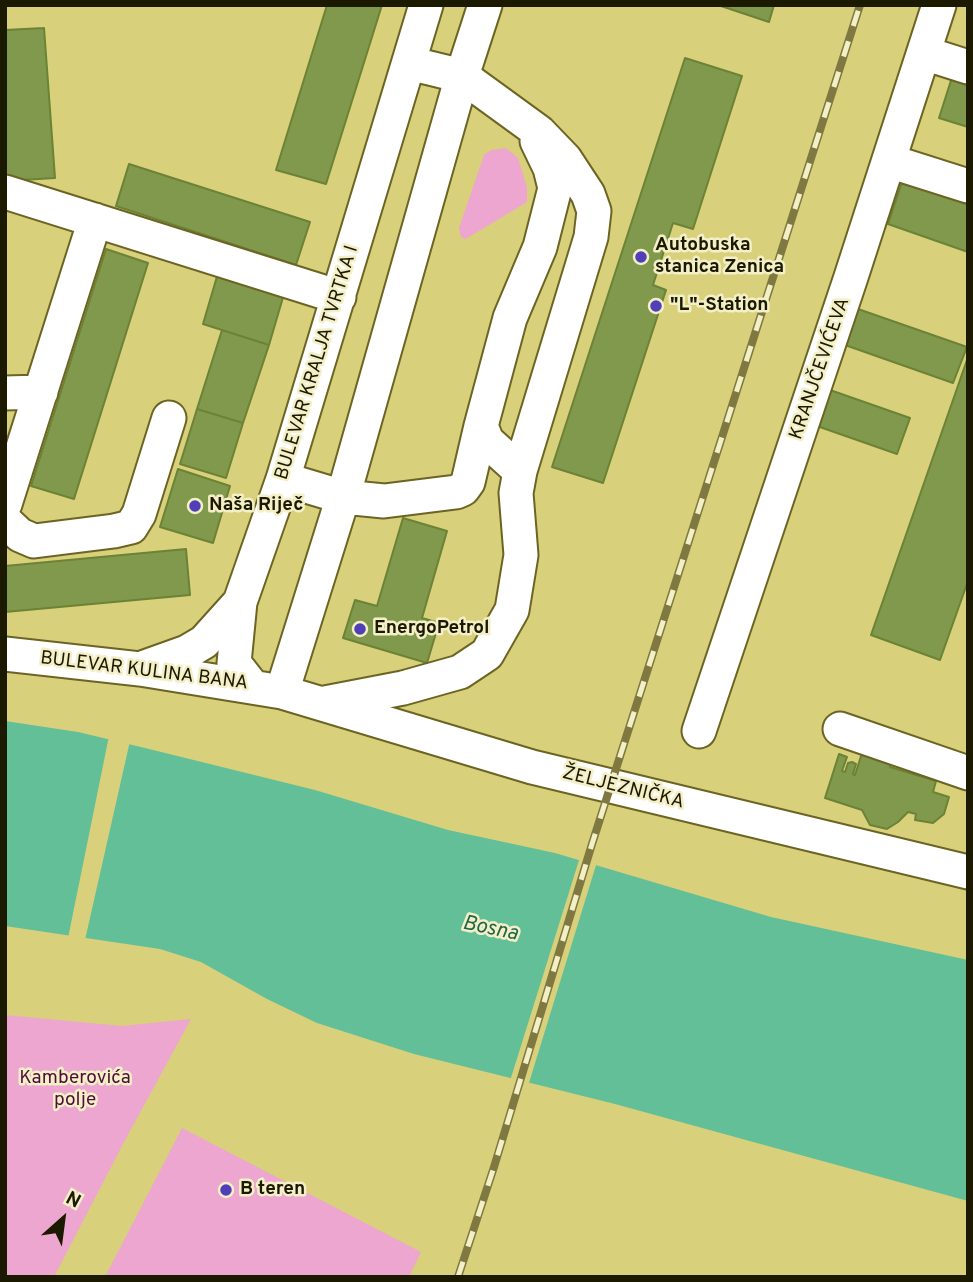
<!DOCTYPE html>
<meta charset="utf-8">
<style>
body{margin:0}
#map{position:relative;width:973px;height:1282px;overflow:hidden;background:#d8d07b;font-family:Overpass,sans-serif}
canvas{display:block}
.frame{position:absolute;inset:0;border:7px solid #1c1901;pointer-events:none}
.north{position:absolute;left:28px;top:1184px;width:70px;height:70px;-webkit-text-stroke:5px #f3efc6;paint-order:stroke;rotate:28deg;font-size:19px;font-weight:700;line-height:28px;text-align:center;color:#1c1901}
.north::after{content:'';display:block;margin:auto;width:24px;height:32px;background:#1c1901;clip-path:polygon(50% 0,100% 100%,50% 72%,0 100%)}
</style>
<div id="map">
<canvas width="973" height="1282"></canvas>
<div class="frame"></div>
<div class="north">N</div>
</div>
<script>
const g = document.querySelector('canvas').getContext('2d');
g.lineJoin = 'round';
function fillPath(path, color) { g.fillStyle = color; g.fill(path, 'evenodd'); }
const poly = rows => new Path2D(rows.map(r => 'M' + r).join(''));
function stroke(path, color, width, dash) { g.strokeStyle = color; g.lineWidth = width; g.lineCap = dash ? 'butt' : 'round'; g.setLineDash(dash || []); g.stroke(path); }
function write(font, color, halo, rows, align = 'center') {
  g.font = font + ' Overpass,sans-serif'; g.lineWidth = 5; g.setLineDash([]); g.textBaseline = 'middle'; g.strokeStyle = halo; g.fillStyle = color; for (const [text, x, y, turn = 0] of rows) {
    g.save(); g.translate(x, y); g.rotate((+turn || 0) * Math.PI / 180); g.textAlign = isNaN(turn) ? turn : align; if (halo) g.strokeText(text, 0, 0); g.fillText(text, 0, 0); g.restore();
  }
}
const green = poly([
 [506,148,518,158,527,187,527,202,469,237,465,239,461,237,459,228,484,155,491,150],
 [5,1015,122,1026,191,1019,124,1142,54,1277,5,1277],
 [182,1128,421,1252,409,1277,105,1277]
]);
const water = poly([
 [5,721,78,732,145,748,315,790,448,830,555,853,771,917,968,960,968,1201,615,1104,414,1054,317,1023,267,999,201,962,160,949,5,926]
]);
const pier = poly([
 [109,736,130,741,85,940,68,938],
 [580,857,597,862,528,1086,510,1081]
]);
const building = poly([
 [327,5,382,5,326,184,276,170,327,5],
 [718,5,774,5,769,22,718,5],
 [44,28,55,178,5,181,5,30,44,28],
 [685,58,742,76,693,229,673,223,653,285,666,290,603,483,552,467,685,58],
 [954,71,968,76,968,127,939,118,954,71],
 [129,164,310,222,296,265,116,206,129,164],
 [903,179,968,203,968,252,888,224,903,179],
 [106,249,148,263,74,499,31,486,106,249],
 [218,273,284,294,269,345,203,324,218,273],
 [858,309,967,347,953,383,845,345,858,309],
 [222,330,269,345,243,423,197,409,222,330],
 [968,357,968,581,940,660,871,635,968,357],
 [830,390,910,418,897,454,817,426,830,390],
 [197,409,243,423,226,478,180,464,197,409],
 [178,469,230,486,213,543,160,527,178,469],
 [403,518,447,531,422,618,439,623,427,663,343,638,355,600,377,606,403,518],
 [186,549,190,595,5,612,5,566,186,549],
 [896,751,890,767,936,781,933,792,949,797,944,814,933,823,915,820,916,814,908,812,898,822,887,829,870,825,862,810,825,798,839,754,847,757,842,771,845,772,848,763,852,762,856,764,853,774,855,775,862,753,896,751]
]);
const minor = poly([
 [924,53,968,67],
 [889,161,968,186],
 [5,192,339,297],
 [5,393,41,392],
 [520,471,487,441,481,426,510,318,540,247,555,188,550,168,537,141],
 [283,479,343,497,384,501,456,492,463,489,468,482,481,426],
 [5,504,95,220],
 [5,521,20,535,34,541,114,531,131,527,139,514,169,418],
 [240,602,234,663,252,686],
 [5,654,140,669,282,692,532,767,968,872],
 [145,667,187,652,204,642,240,602,283,479,426,5],
 [282,692,343,497,462,76,485,5],
 [325,703,403,688,460,672,487,654,512,610,521,555,516,493,520,471,591,237,594,211,588,194,565,159,539,132,462,76,409,63],
 [840,729,968,773],
 [699,731,851,277,939,5]
]);
const rail = poly([
 [458,1277,494,1167,592,844,860,5]
]);
const markers = [
 [641,257,7,"#503fb6"],
 [656,306,7,"#503fb6"],
 [195,506,7,"#503fb6"],
 [360,629,7,"#503fb6"],
 [226,1190,7,"#503fb6"]
];
const poiNames = [
 ["Autobuska",655,246],
 ["stanica Zenica",655,268],
 ["\"L\"-Station",670,306],
 ["Naša Riječ",209,506],
 ["EnergoPetrol",374,629],
 ["B teren",240,1190]
];
const streetNames = [
 ["BULEVAR KRALJA TVRTKA I",318,363,-73],
 ["KRANJČEVIĆEVA",821,369,-71],
 ["BULEVAR KULINA BANA",144,672,7],
 ["ŽELJEZNIČKA",623,789,14]
];
const parkNames = [
 ["Kamberovića",75,1079],
 ["polje",75,1101]
];
const waterNames = [
 ["Bosna",490,930,12]
];
fillPath(green, '#eca6cf');
fillPath(water, '#63bf97');
fillPath(pier, '#d8d07b');
fillPath(building, '#81994c');
stroke(building, '#6c8235', 2);
stroke(minor, '#6b6423', 37);
stroke(minor, '#fff', 33);
stroke(rail, '#7f7941', 8);
stroke(rail, '#f3efc6', 5, [16]);
for (const [x, y, r, color] of markers) { const dot = new Path2D(); dot.arc(x, y, r, 0, 2 * Math.PI); g.fillStyle = color; g.fill(dot); stroke(dot, '#f3efc6', 2.5); }
write('bold 19px', '#1c1901', '#f3efc6', poiNames, 'left');
write('19px', '#1c1901', '#f3efc6', streetNames);
write('19px', '#500d3b', '#f3efc6', parkNames);
write('italic 21px', '#20654a', '#f3efc6', waterNames);
</script>
